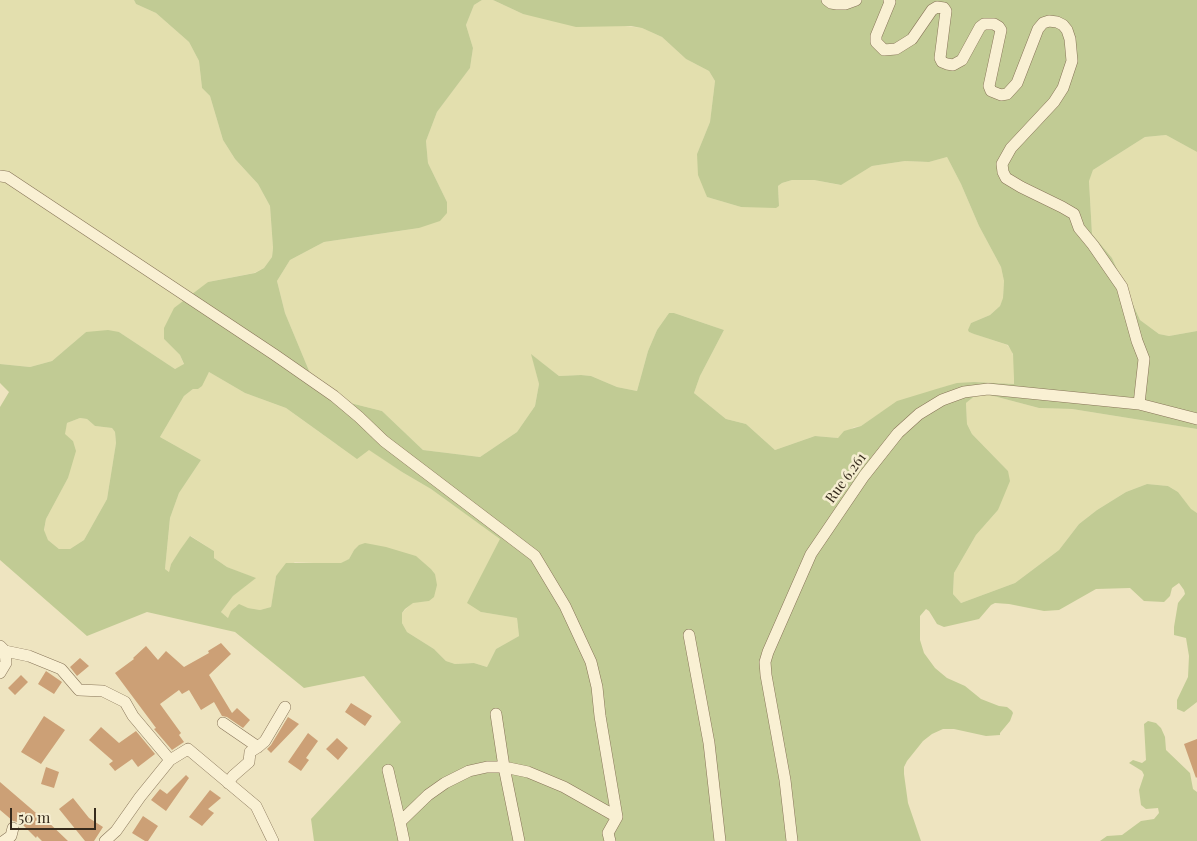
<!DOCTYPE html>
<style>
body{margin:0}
#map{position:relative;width:1197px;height:841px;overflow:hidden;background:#eee4c0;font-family:"Playfair Display",serif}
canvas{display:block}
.scale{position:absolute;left:10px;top:808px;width:86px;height:22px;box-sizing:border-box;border:2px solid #362b1d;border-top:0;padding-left:6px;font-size:15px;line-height:18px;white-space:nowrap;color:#362b1d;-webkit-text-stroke:4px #f5edd0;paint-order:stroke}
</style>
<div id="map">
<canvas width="1197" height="841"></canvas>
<div class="scale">50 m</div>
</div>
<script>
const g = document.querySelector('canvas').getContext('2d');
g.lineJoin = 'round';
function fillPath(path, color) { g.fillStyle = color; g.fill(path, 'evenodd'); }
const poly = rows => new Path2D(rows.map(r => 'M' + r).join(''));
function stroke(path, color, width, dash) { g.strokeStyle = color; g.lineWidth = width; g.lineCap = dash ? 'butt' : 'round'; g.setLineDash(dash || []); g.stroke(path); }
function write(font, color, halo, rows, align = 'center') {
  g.font = font + ' "Playfair Display",serif'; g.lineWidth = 5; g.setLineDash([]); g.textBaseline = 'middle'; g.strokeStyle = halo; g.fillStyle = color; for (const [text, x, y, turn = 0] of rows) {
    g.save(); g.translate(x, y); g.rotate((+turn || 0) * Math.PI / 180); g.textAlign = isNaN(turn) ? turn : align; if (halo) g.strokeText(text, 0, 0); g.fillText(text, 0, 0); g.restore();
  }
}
const farmland = poly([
 [0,0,134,0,136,4,156,13,189,42,199,61,202,88,210,96,223,140,235,159,258,184,270,206,273,248,272,257,264,268,254,273,208,282,164,339,180,355,184,365,175,369,119,332,86,332,52,361,30,367,0,364],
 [482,0,493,0,523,14,642,28,662,37,686,59,709,71,715,81,710,122,697,154,707,197,741,207,779,206,778,186,782,183,792,180,814,180,840,185,872,166,905,161,929,162,947,157,961,184,979,226,1001,267,1004,281,1003,299,1000,306,990,315,971,323,969,332,1007,345,1012,351,1014,360,1014,384,974,382,943,387,880,413,861,426,854,427,838,438,815,436,775,450,746,424,726,419,694,393,700,376,724,330,674,313,669,313,657,330,648,351,637,391,617,387,591,376,581,375,559,376,532,355,539,384,535,406,517,432,480,457,423,450,382,411,326,397,317,390,285,313,277,281,290,260,324,242,419,228,447,202,428,163,426,141,437,112,470,68,473,48,466,25,474,5],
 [1166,135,1197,152,1197,331,1169,336,1159,334,1140,320,1112,258,1092,234,1089,180,1093,170,1145,137],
 [209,372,245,393,286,408,336,444,369,449,402,472,431,489,501,539,481,612,517,618,519,636,496,649,487,667,474,663,455,664,446,661,434,649,407,632,402,623,402,613,413,602,429,601,435,574,431,569,415,556,354,550,349,559,342,563,333,564,295,562,276,576,271,607,260,610,236,606,228,618,221,612,233,596,255,578,227,567,214,558,214,551,191,536,171,564,169,572,165,569,170,518,179,493,201,460,160,437,184,396,193,389,198,389],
 [986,394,1039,408,1072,409,1197,429,1197,513,1191,510,1178,492,1168,486,1147,484,1126,492,1097,510,1079,524,1059,550,1015,583,961,603,953,594,954,573,976,535,998,510,1008,471,972,434,967,424,966,403,976,395],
 [80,418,87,419,95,426,112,428,115,432,116,443,107,499,84,540,70,549,59,549,48,540,44,531,46,519,68,478,73,441,64,434,67,423]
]);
const green = poly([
 [134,0,482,0,474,5,466,25,473,48,470,68,437,112,426,141,428,163,447,202,447,213,440,221,419,228,324,242,290,260,277,281,285,313,317,390,326,397,382,411,423,450,480,457,517,432,535,406,539,384,531,354,559,376,581,375,591,376,617,387,637,391,648,351,657,330,669,313,674,313,724,330,700,376,694,393,726,419,746,424,775,450,815,436,838,438,844,431,861,426,897,401,943,387,957,383,974,382,1014,384,1014,378,1013,354,1008,345,974,334,969,332,968,330,971,323,990,315,1000,306,1003,298,1004,281,1001,267,979,226,961,184,947,157,929,162,905,161,872,166,841,185,814,180,792,180,782,183,778,186,779,206,776,208,741,207,707,197,698,175,697,154,710,122,715,81,709,71,686,59,662,37,642,28,631,26,576,27,523,14,493,0,1197,0,1197,152,1166,135,1145,137,1093,170,1089,181,1092,234,1112,258,1140,320,1159,334,1169,336,1197,331,1197,429,1072,409,1039,408,986,394,976,395,966,403,967,424,972,434,1008,471,1010,481,998,510,976,535,954,573,953,594,961,603,1015,583,1059,550,1079,524,1097,510,1126,492,1147,484,1168,486,1178,492,1191,509,1197,513,1197,702,1184,712,1177,709,1177,700,1188,677,1189,656,1186,638,1174,635,1174,627,1178,603,1185,594,1184,590,1179,583,1172,588,1170,596,1164,602,1144,601,1130,588,1096,589,1059,610,1044,611,1009,604,995,603,991,605,979,619,944,627,937,624,929,611,926,609,920,616,920,640,924,653,935,668,947,678,965,686,981,699,999,706,1007,707,1012,711,1013,713,1010,721,1000,733,1000,735,986,736,954,729,943,729,932,734,923,741,907,761,904,767,904,774,908,803,921,841,314,841,311,819,401,722,364,676,304,688,235,632,147,612,87,636,0,560,0,407,9,392,0,383,0,364,30,367,52,361,86,332,108,330,119,332,175,369,184,364,180,355,164,339,164,328,174,308,208,282,255,273,264,268,272,257,273,248,270,206,258,184,235,159,223,140,210,96,202,88,199,61,189,42,156,13,136,4],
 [209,372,245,393,286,408,357,459,369,450,402,472,431,489,500,539,467,603,481,612,517,618,519,636,496,649,487,667,474,663,455,664,446,661,434,649,407,632,402,623,402,613,405,609,413,603,429,601,434,597,437,585,435,574,431,569,416,556,386,547,365,543,359,545,354,550,349,559,341,563,286,563,276,576,271,607,260,610,248,608,239,604,231,611,228,618,221,612,233,596,256,578,227,567,214,558,214,551,190,536,180,550,171,564,169,572,165,569,170,518,179,493,201,460,160,437,184,396,193,389,198,389,202,386],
 [80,418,87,419,95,426,112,428,115,432,116,443,107,499,84,540,70,549,59,549,48,540,44,530,46,519,68,478,76,451,73,441,65,434,67,423],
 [1148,721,1156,723,1161,728,1165,737,1166,750,1190,773,1193,789,1197,792,1197,841,1100,841,1107,836,1122,835,1141,821,1154,819,1159,813,1158,808,1146,809,1141,805,1139,790,1144,775,1142,771,1129,763,1133,760,1142,763,1146,760,1144,724]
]);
const building = poly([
 [221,643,231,654,209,675,232,713,237,708,250,720,243,728,227,717,222,716,214,702,201,710,189,690,182,694,179,690,160,704,181,733,179,735,184,742,172,750,154,729,156,728,115,673,134,659,133,658,146,646,158,660,166,651,184,667,209,653,208,651],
 [80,658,89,666,77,676,70,667],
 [46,671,62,682,54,694,38,684],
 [21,675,28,682,15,695,8,688],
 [351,703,372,716,365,726,345,712],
 [44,716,65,730,41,764,21,752],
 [288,717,299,724,271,753,267,749,271,745],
 [101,727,119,743,136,731,155,754,138,767,132,759,115,771,109,764,113,761,89,740],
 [308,733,318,741,306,758,309,760,301,771,288,762],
 [337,738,348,748,338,760,326,749],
 [1197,739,1197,777,1196,778,1184,744],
 [46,767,59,772,54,788,41,784],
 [186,775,189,778,166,811,151,800,160,789,167,794],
 [0,782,43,819,41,823,46,820,68,841,42,841,37,836,36,838,19,821,18,822,13,821,0,810],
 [210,790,221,798,208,809,214,813,202,826,189,817],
 [73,798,89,818,103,827,94,841,85,841,59,809],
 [143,816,158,826,148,841,145,841,132,833]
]);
const minor = poly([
 [827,0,831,3,837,4,845,4,856,0],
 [889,0,890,2,876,36,876,42,884,50,896,49,912,39,932,10,937,7,944,8,946,11,940,58,942,62,947,64,953,65,962,60,980,27,984,24,994,24,999,27,1001,30,989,86,991,91,1001,95,1007,94,1017,83,1038,29,1043,23,1049,21,1057,22,1063,25,1067,30,1070,39,1072,61,1063,88,1054,102,1011,148,1002,164,1003,172,1006,178,1021,187,1062,207,1074,214,1079,228,1093,245,1122,287,1137,341,1144,359,1139,404],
 [0,176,7,177,275,355,334,396,359,417,384,441,535,556,565,606,591,662,597,687,600,716,617,817,608,833,610,841],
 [689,635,709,743,720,841],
 [0,646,5,651,29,656,61,669,79,690,103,691,125,702,133,716,170,760,188,749,256,806,273,841],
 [0,673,6,663,5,651],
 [496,714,504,767,519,841],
 [223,723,258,747],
 [388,770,400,822],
 [228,783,233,776,249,762,250,752,258,747,265,741,285,707],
 [4,841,11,836,13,828],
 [105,841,116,831,140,797,170,760],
 [404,841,400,822,428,795,445,783,469,771,487,767,504,767,528,772,564,787,617,817],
 [792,841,785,780,766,675,765,662,768,652,811,554,864,476,898,433,919,414,942,400,964,392,988,389,1139,404,1197,419]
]);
const streetNames = [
 ["Rue 6.261",846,478,-54]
];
fillPath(farmland, '#e3dfae');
fillPath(green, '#c1cb94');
fillPath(building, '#cca076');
stroke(minor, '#877458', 12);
stroke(minor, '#f9f0d3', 11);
write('14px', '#362b1d', '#f5edd0', streetNames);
</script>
